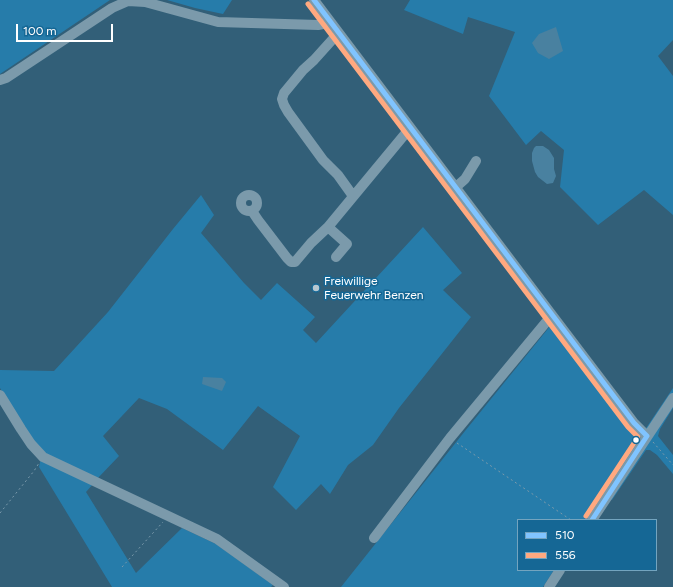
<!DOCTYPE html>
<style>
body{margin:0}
#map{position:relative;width:673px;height:587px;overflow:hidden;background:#325f78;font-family:Figtree,sans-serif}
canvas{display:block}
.legend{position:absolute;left:517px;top:519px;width:140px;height:52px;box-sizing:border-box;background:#156795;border:1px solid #73a4bf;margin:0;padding:5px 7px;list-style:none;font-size:12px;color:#fff}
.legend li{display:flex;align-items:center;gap:8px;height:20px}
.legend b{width:20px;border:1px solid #73a4bf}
.scale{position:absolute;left:16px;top:24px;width:97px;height:18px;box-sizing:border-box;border:2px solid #fff;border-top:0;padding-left:5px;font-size:12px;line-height:14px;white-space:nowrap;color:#fff;-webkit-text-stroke:3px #156795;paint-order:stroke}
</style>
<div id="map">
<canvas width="673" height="587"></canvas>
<ul class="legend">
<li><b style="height:5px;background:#80c4ff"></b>510</li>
<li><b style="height:5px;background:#ffa980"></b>556</li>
</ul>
<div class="scale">100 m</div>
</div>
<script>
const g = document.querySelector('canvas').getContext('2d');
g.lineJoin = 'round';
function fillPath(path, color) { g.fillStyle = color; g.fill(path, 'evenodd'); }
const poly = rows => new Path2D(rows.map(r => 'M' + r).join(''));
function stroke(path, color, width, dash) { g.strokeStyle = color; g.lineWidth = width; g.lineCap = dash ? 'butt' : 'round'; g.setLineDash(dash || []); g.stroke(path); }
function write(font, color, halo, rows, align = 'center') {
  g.font = font + ' Figtree,sans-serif'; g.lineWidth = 3; g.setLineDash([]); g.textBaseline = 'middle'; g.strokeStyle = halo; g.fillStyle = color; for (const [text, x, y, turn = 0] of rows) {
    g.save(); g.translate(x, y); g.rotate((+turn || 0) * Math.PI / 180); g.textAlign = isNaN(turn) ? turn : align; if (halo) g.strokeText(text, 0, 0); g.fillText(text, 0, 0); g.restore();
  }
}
const green = poly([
 [0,0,110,0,0,74],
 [167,0,232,0,223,14,195,8],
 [410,0,673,0,673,40,658,56,673,76,673,215,644,190,598,225,560,187,564,150,541,131,526,145,489,96,515,32,468,17,463,34,404,10],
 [201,195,214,215,201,233,244,283,261,300,277,283,315,317,303,330,316,343,423,227,462,273,443,290,471,317,399,408,373,445,348,465,330,494,321,484,296,510,273,487,300,436,258,406,223,450,167,409,139,398,103,436,119,456,97,479,46,456,23,430,0,388,0,370,54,371,108,312,173,229],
 [551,325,635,434,636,443,673,388,673,408,660,429,658,436,673,455,673,474,657,455,650,450,646,450,612,500,603,494,586,520,518,520,518,570,554,570,543,587,341,587,465,431],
 [41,458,93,484,86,492,136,573,182,528,216,544,273,585,271,587,112,587,39,467]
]);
const water = poly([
 [556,27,563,51,549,59,538,53,532,43,539,34],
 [536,146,543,146,549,150,554,158,554,169,556,176,553,183,547,184,538,177,535,172,532,161,532,153,534,148],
 [203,377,222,378,226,382,222,391,202,384]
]);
const path = poly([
 [653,442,673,465],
 [457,443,571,520],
 [0,513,34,471,39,463],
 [122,567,163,522]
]);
const minor = poly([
 [314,0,552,315,634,423,647,436],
 [339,34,332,40,314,60,303,70,284,93,282,99,284,105,288,112,323,160,338,175,353,196],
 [0,80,6,78,112,8,128,1,145,2,218,22,318,25,323,24,329,21],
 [456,187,465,179,476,161],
 '241 203a8 8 0 1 1 16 0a8 8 0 1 1-16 0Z',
 [252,211,258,220,287,258,291,262,295,262,311,243,328,227,410,128],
 [328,227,347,244,336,257],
 [0,395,21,429,31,444,43,457,217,539,284,587],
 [592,520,673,398],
 [374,538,450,438,552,315],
 [549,587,560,570]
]);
const bus1 = poly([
 [314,0,634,423,647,436,592,520]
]);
const bus2 = poly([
 [308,4,628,427,638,437,586,516]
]);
const markers = [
 [316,288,4,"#b7c7d0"],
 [636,440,3.5,"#fff"]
];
const poiNames = [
 ["Freiwillige",324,281],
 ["Feuerwehr Benzen",324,295]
];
fillPath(green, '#267caa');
fillPath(water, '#4981a0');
stroke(path, '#7b9aab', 1, [2, 3]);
stroke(minor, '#7b9aab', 10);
stroke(bus1, '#80c4ff', 5);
stroke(bus2, '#ffa980', 5);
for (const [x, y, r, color] of markers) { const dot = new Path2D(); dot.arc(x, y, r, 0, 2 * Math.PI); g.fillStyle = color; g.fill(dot); stroke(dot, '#156795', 1.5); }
write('12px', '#fff', '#156795', poiNames, 'left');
</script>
